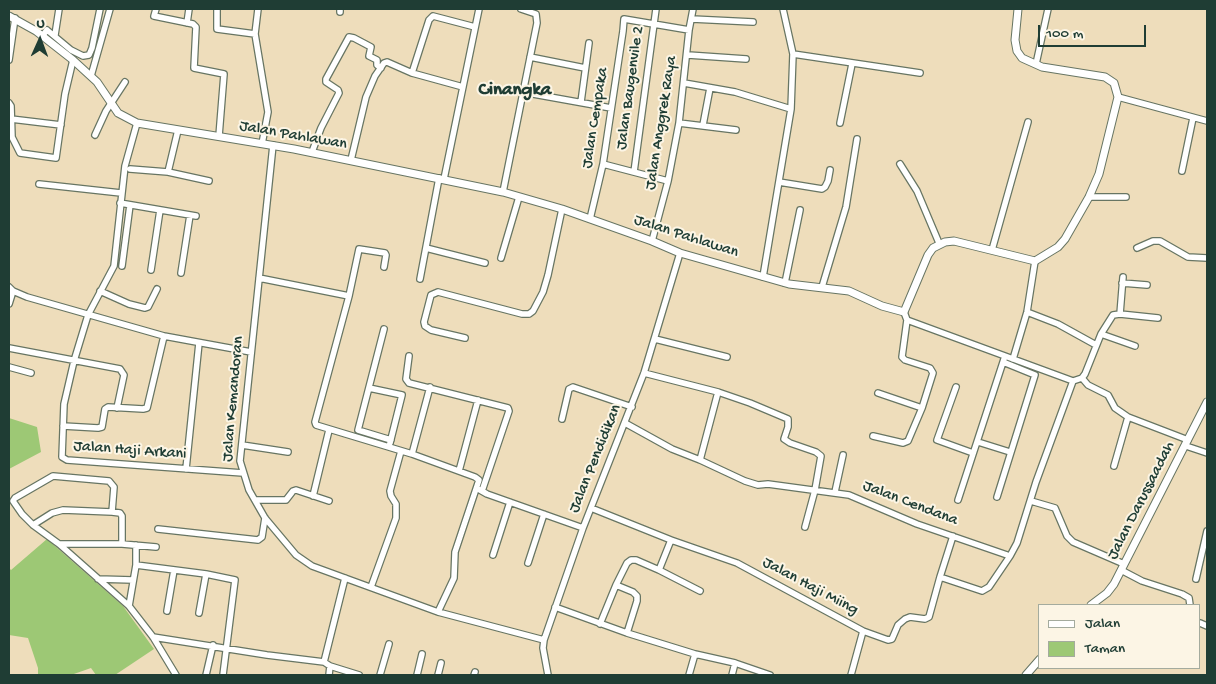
<!DOCTYPE html>
<style>
body{margin:0}
#map{position:relative;width:1216px;height:684px;overflow:hidden;background:#edb;font-family:"Gochi Hand",sans-serif}
canvas{display:block}
.frame{position:absolute;inset:0;border:10px solid #1f3d34;pointer-events:none}
.legend{position:absolute;left:1038px;top:604px;width:162px;height:65px;box-sizing:border-box;background:#fcf5e5;border:1px solid #a4ab9e;margin:0;padding:6px 9px;list-style:none;font-size:15px;color:#1f3d34}
.legend li{display:flex;align-items:center;gap:10px;height:25px}
.legend b{width:25px;border:1px solid #a4ab9e}
.north{position:absolute;left:15px;top:15px;width:50px;height:50px;-webkit-text-stroke:4px #fcf5e5;paint-order:stroke;rotate:2deg;font-size:14px;font-weight:700;line-height:20px;text-align:center;color:#1f3d34}
.north::after{content:'';display:block;margin:auto;width:18px;height:22px;background:#1f3d34;clip-path:polygon(50% 0,100% 100%,50% 72%,0 100%)}
.scale{position:absolute;left:1038px;top:25px;width:108px;height:22px;box-sizing:border-box;border:2px solid #1f3d34;border-top:0;padding-left:6px;font-size:15px;line-height:18px;white-space:nowrap;color:#1f3d34;-webkit-text-stroke:4px #fcf5e5;paint-order:stroke}
</style>
<div id="map">
<canvas width="1216" height="684"></canvas>
<div class="frame"></div>
<ul class="legend">
<li><b style="height:6px;background:#fff"></b>Jalan</li>
<li><b style="height:14px;background:#9dc875"></b>Taman</li>
</ul>
<div class="north">U</div>
<div class="scale">100 m</div>
</div>
<script>
const g = document.querySelector('canvas').getContext('2d');
g.lineJoin = 'round';
function fillPath(path, color) { g.fillStyle = color; g.fill(path, 'evenodd'); }
const poly = rows => new Path2D(rows.map(r => 'M' + r).join(''));
function stroke(path, color, width, dash) { g.strokeStyle = color; g.lineWidth = width; g.lineCap = dash ? 'butt' : 'round'; g.setLineDash(dash || []); g.stroke(path); }
function write(font, color, halo, rows, align = 'center') {
  g.font = font + ' "Gochi Hand",sans-serif'; g.lineWidth = 4; g.setLineDash([]); g.textBaseline = 'middle'; g.strokeStyle = halo; g.fillStyle = color; for (const [text, x, y, turn = 0] of rows) {
    g.save(); g.translate(x, y); g.rotate((+turn || 0) * Math.PI / 180); g.textAlign = isNaN(turn) ? turn : align; if (halo) g.strokeText(text, 0, 0); g.fillText(text, 0, 0); g.restore();
  }
}
const green = poly([
 [9,418,37,427,41,452,9,469],
 [47,539,123,606,154,649,115,675,96,675,91,668,71,675,38,675,38,668,28,638,9,635,9,568,11,570]
]);
const minor = poly([
 [156,9,154,16,193,24,196,27,194,68,224,74,219,136],
 [217,9,217,29,255,34],
 [258,9,255,34,268,112,262,144],
 [340,12,340,9],
 [692,19,753,22],
 [187,23,189,9],
 [43,35,47,30,71,50,83,56,89,55,92,48,100,9],
 [55,35,59,9],
 [793,54,920,73],
 [688,55,746,59],
 [530,57,585,68],
 [9,60,15,18],
 [1036,64,1048,9],
 [412,73,463,87],
 [91,76,110,9],
 [684,83,735,92,791,109],
 [522,92,611,108],
 [1118,97,1207,121],
 [581,102,589,43],
 [9,103,11,106,12,137,20,153,56,158,65,94,73,60],
 [11,119,61,125],
 [137,123,125,166,114,266,88,315,74,361,64,404,62,457,67,460,243,473],
 [679,123,736,130],
 [840,123,852,64],
 [703,125,710,88],
 [95,135,106,111,125,82],
 [273,145,240,461,249,490,265,518,296,555,312,566,438,612,544,640],
 [312,152,321,128,339,93,338,90,326,82,326,79,349,37,354,38,371,47,369,56,377,60,377,65,381,68],
 [351,160,366,97,375,76,384,63,387,62,412,73,429,20,433,16,475,27],
 [603,164,668,181],
 [900,164,917,191,939,243],
 [130,169,168,172,209,181],
 [1182,171,1193,118],
 [168,172,178,130],
 [634,172,656,9],
 [444,179,479,9],
 [779,182,822,189,825,187,828,181,830,170],
 [39,184,121,193],
 [503,192,537,23,536,14,521,9],
 [1089,197,1126,197],
 [120,203,196,216],
 [590,219,603,164,623,31,624,19,689,30],
 [652,241,668,181,679,123,689,30,693,9],
 [426,248,485,263],
 [1137,248,1153,241,1160,241,1188,257,1207,258],
 [992,250,1028,122],
 [501,258,519,197],
 [122,266,130,205],
 [151,270,160,210],
 [181,273,190,215],
 [763,277,791,109,793,54,783,9],
 [259,278,349,296,315,422,316,425,412,454,475,477,479,480,455,552,454,578,438,612],
 [420,279,439,178],
 [785,283,800,210],
 [1122,283,1147,285],
 [9,287,13,291,27,297,164,336,251,352],
 [822,287,846,207,857,139],
 [100,291,129,304,145,308,148,307,157,289],
 [349,296,359,249,385,253,386,255,384,267],
 [9,304,13,291],
 [1027,312,1058,324,1096,345],
 [1120,314,1123,277],
 [907,320,1073,381,1082,378,1085,374,1101,334,1113,315,1120,314,1158,318],
 [384,329,358,430,391,440],
 [1101,334,1135,346],
 [465,338,431,330,425,326,424,322,431,295,438,292,522,314,529,314,533,311,543,292,548,275,562,209],
 [655,339,727,357],
 [9,348,120,369,124,375,117,408],
 [409,356,406,379,409,383,508,408,509,411,482,491],
 [1013,359,1027,312,1035,261],
 [9,367,31,373],
 [644,373,718,392,750,403,788,419,788,427,784,439,790,443,816,452,821,456,815,490,805,527],
 [1082,378,1088,385,1108,395,1115,408,1128,417],
 [956,387,937,440,973,453],
 [369,388,402,395,390,443],
 [878,393,922,408],
 [562,419,569,389,573,387,632,407],
 [625,423,672,449,700,460,745,481,758,485,768,484,849,495,917,524,1010,556,1017,543,1036,482,1073,381],
 [63,426,98,428,102,427,105,409,108,407,143,409,147,408,164,336],
 [873,436,903,443,908,441,922,408,933,373,930,368,905,360,902,357,907,320,904,312],
 [978,442,1010,452],
 [242,445,288,452],
 [1186,446,1207,453],
 [412,454,430,387],
 [700,460,718,392],
 [1114,466,1128,417,1188,440],
 [186,469,199,343],
 [459,471,478,400],
 [480,490,487,494,583,528],
 [835,492,843,455],
 [313,496,329,430],
 [997,497,1035,375,1003,362],
 [255,500,286,500,293,491,296,490,329,501],
 [958,500,1004,359],
 [1031,501,1055,508,1067,536,1073,542,1124,564],
 [591,508,671,540,737,563,863,631,888,640,892,639,898,625,905,619,910,617,925,619,929,617,940,577,953,536],
 [112,512,114,487,109,481,53,476,15,498,13,501,22,514,33,525,59,544,129,606,153,637,176,675],
 [33,525,52,513,63,510,112,512,120,513,122,516,122,544],
 [158,529,258,540,262,537,265,518],
 [59,544,122,544,156,547],
 [493,555,510,502],
 [528,563,544,514],
 [136,565,206,574,235,580,223,675],
 [659,570,671,540],
 [1121,570,1142,581,1182,594,1189,598,1190,605],
 [940,577,982,591,989,587,1010,556],
 [98,579,133,580],
 [1196,579,1207,531],
 [616,585,633,592,637,596,637,601,627,633],
 [371,587,396,518,396,504,391,496,390,491,401,451],
 [129,606,136,565,136,545],
 [555,607,627,633,695,654,735,663,770,675],
 [167,611,174,570],
 [199,613,206,574],
 [1200,623,1207,626],
 [600,624,616,585,627,563,631,560,636,560,659,570,700,591],
 [153,637,267,655,324,662,330,666,359,675],
 [324,662,345,578],
 [206,675,213,645],
 [329,675,330,666],
 [380,675,389,644],
 [417,675,422,654],
 [438,675,441,663],
 [474,675,475,672],
 [548,675,543,648,544,640,583,528,644,373,680,253],
 [689,675,695,654],
 [732,675,735,663],
 [851,675,863,631]
]);
const tertiary = poly([
 [9,16,36,31,73,60,97,82,118,113,137,123,294,149,503,192,562,209,652,241,680,253,789,284,849,291,882,306,904,312,928,255,933,248,945,242,954,241,1035,261,1058,247,1065,239,1089,197,1099,174,1118,97,1114,83,1105,77,1042,67,1022,58,1017,51,1015,40,1018,9],
 [1091,605,1107,593,1114,584,1207,402],
 [1026,675,1040,659]
]);
const streetNames = [
 ["Jalan Baugenvile 2",631,88,-82],
 ["Jalan Cempaka",596,118,-81],
 ["Jalan Anggrek Raya",662,123,-81],
 ["Jalan Pahlawan",293,136,10],
 ["Jalan Pahlawan",686,237,18],
 ["Jalan Kemandoran",234,399,-85],
 ["Jalan Haji Arkani",130,451,4],
 ["Jalan Pendidikan",596,459,-68],
 ["Jalan Darussaadah",1142,501,-63],
 ["Jalan Cendana",910,504,21],
 ["Jalan Haji Miing",810,587,28]
];
const quarterNames = [
 ["Cinangka",515,91]
];
fillPath(green, '#9dc875');
stroke(minor, '#677563', 8);
stroke(tertiary, '#677563', 9);
stroke(minor, '#fff', 5.5);
stroke(tertiary, '#fff', 7);
write('16px', '#1f3d34', '#fcf5e5', streetNames);
write('bold 19px', '#1f3d34', '#fcf5e5', quarterNames);
</script>
